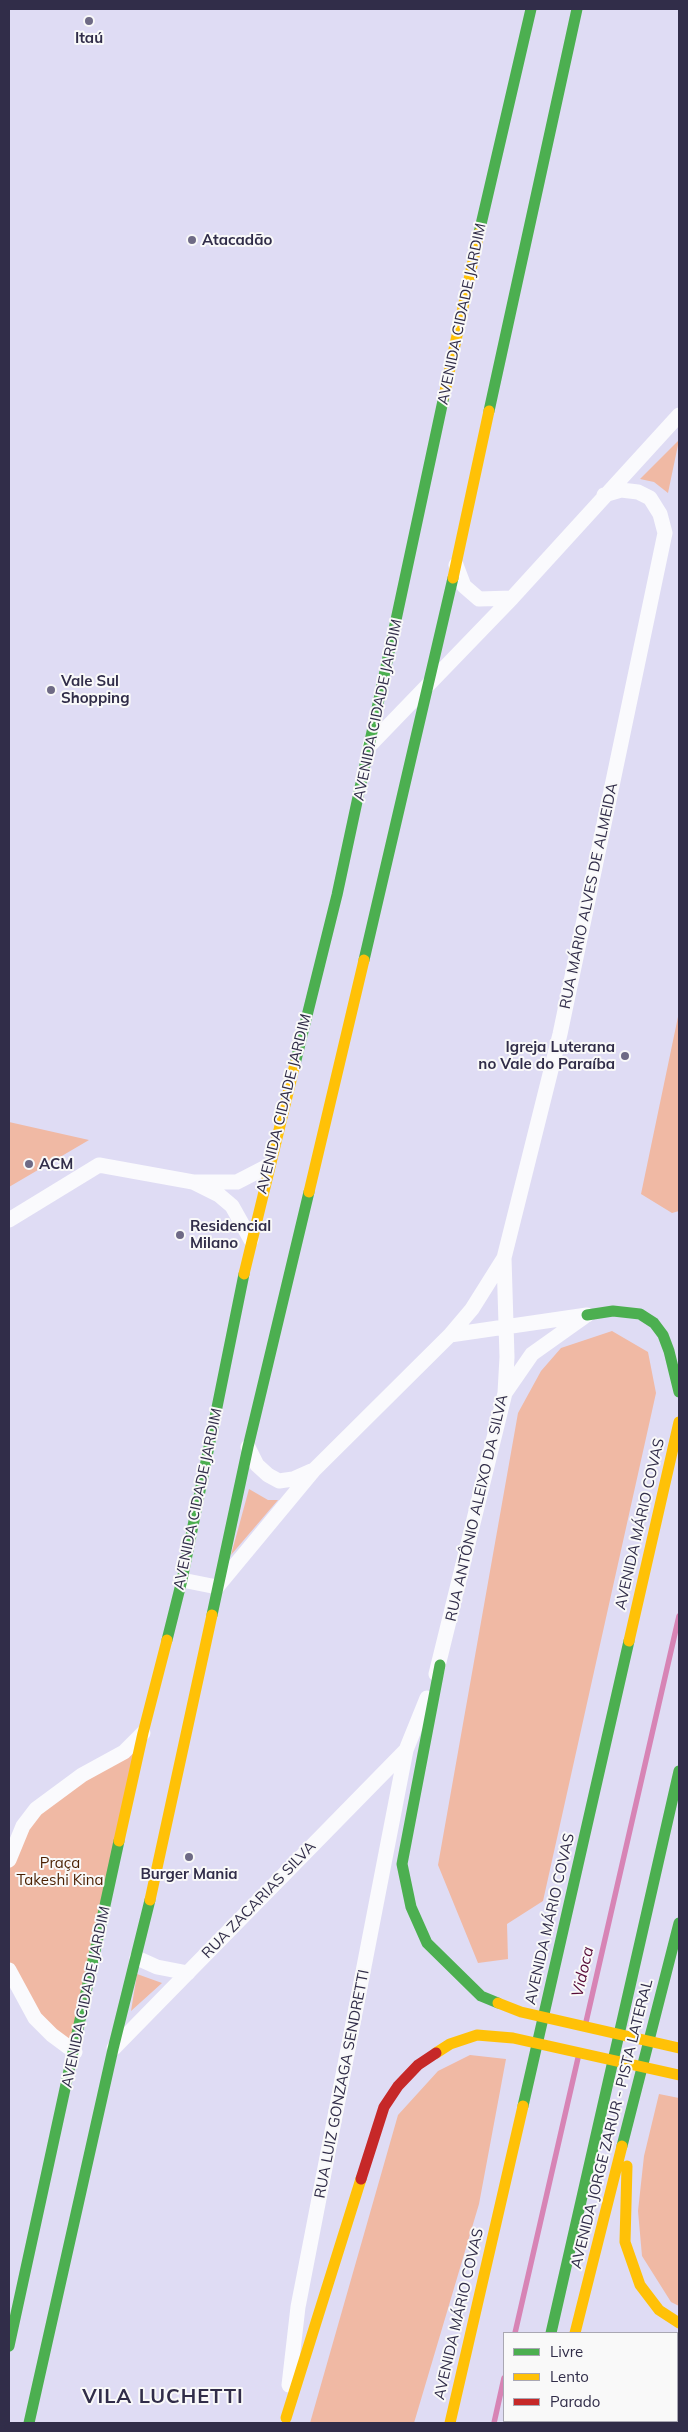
<!DOCTYPE html>
<meta charset="utf-8">
<style>
body{margin:0}
#map{position:relative;width:688px;height:2432px;overflow:hidden;background:#dfdcf4;font-family:Mulish,sans-serif}
canvas{display:block}
.frame{position:absolute;inset:0;border:10px solid #312d49;pointer-events:none}
.legend{position:absolute;left:503px;top:2332px;width:175px;height:90px;box-sizing:border-box;background:#f9f9f9;border:1px solid #a9a7b3;margin:0;padding:6px 9px;list-style:none;font-size:15px;color:#312d49}
.legend li{display:flex;align-items:center;gap:10px;height:25px}
.legend b{width:25px;border:1px solid #a9a7b3}
</style>
<div id="map">
<canvas width="688" height="2432"></canvas>
<div class="frame"></div>
<ul class="legend">
<li><b style="height:6px;background:#4caf50"></b>Livre</li>
<li><b style="height:6px;background:#ffc107"></b>Lento</li>
<li><b style="height:6px;background:#c62828"></b>Parado</li>
</ul>
</div>
<script>
const g = document.querySelector('canvas').getContext('2d');
g.lineJoin = 'round';
function fillPath(path, color) { g.fillStyle = color; g.fill(path, 'evenodd'); }
const poly = rows => new Path2D(rows.map(r => 'M' + r).join(''));
function stroke(path, color, width, dash) { g.strokeStyle = color; g.lineWidth = width; g.lineCap = dash ? 'butt' : 'round'; g.setLineDash(dash || []); g.stroke(path); }
function write(font, color, halo, rows, align = 'center') {
  g.font = font + ' Mulish,sans-serif'; g.lineWidth = 4; g.setLineDash([]); g.textBaseline = 'middle'; g.strokeStyle = halo; g.fillStyle = color; for (const [text, x, y, turn = 0] of rows) {
    g.save(); g.translate(x, y); g.rotate((+turn || 0) * Math.PI / 180); g.textAlign = isNaN(turn) ? turn : align; if (halo) g.strokeText(text, 0, 0); g.fillText(text, 0, 0); g.restore();
  }
}
const green = poly([
 [679,440,668,493,654,482,640,479],
 [679,1012,679,1211,672,1213,641,1194],
 [9,1122,89,1140,9,1187],
 [612,1331,648,1352,656,1393,543,1901,507,1924,508,1959,478,1963,438,1865,518,1413,541,1371,561,1348],
 [249,1489,268,1500,278,1500,231,1555],
 [143,1733,75,2052,52,2035,9,1970,9,1860,23,1826],
 [137,1974,162,1983,131,2011],
 [470,2055,506,2059,479,2204,414,2423,310,2423,398,2115,438,2071],
 [659,2094,679,2098,679,2306,671,2302,642,2256,638,2211,644,2156]
]);
const stream = poly([
 [586,2022,679,1616],
 [515,2333,578,2058],
 [494,2423,504,2378]
]);
const street = poly([
 [456,565,464,586,479,599,512,598],
 [370,745,512,598,679,415],
 [9,1220,99,1165,193,1182],
 [251,1240,232,1206,219,1195,193,1182,237,1182,268,1166],
 [450,1335,587,1315],
 [505,1393,532,1354,584,1317],
 [248,1447,257,1465,268,1475,279,1481,293,1479,311,1471],
 [182,1580,217,1587,314,1470,450,1335,472,1309,504,1258],
 [436,1674,505,1393,507,1357,504,1258,560,1034,665,533,660,514,650,498,638,492,621,490,604,495],
 [9,1860,23,1826,36,1809,82,1775,124,1752,143,1733],
 [137,1958,157,1967,188,1973],
 [9,1970,35,2018,52,2035,75,2052],
 [114,2048,406,1750],
 [289,2385,298,2307,406,1750,427,1698]
]);
const fast = poly([
 [479,233,531,9],
 [489,411,577,9],
 [364,960,453,578],
 [295,1064,337,895,444,396],
 [587,1315,613,1311,640,1314,654,1323,663,1335,669,1351,679,1392],
 [212,1615,248,1447,309,1192],
 [167,1640,182,1580,244,1274],
 [440,1665,402,1864,411,1907,427,1943,481,1996,498,2003],
 [523,2106,629,1641],
 [622,2146,679,1923],
 [551,2333,679,1771],
 [9,2346,119,1841],
 [677,2381,679,2381],
 [29,2423,113,2049,150,1900],
 [530,2423,531,2421],
 [552,2423,553,2421],
 [603,2423,606,2421]
]);
const slow = poly([
 [444,396,479,233],
 [453,578,489,411],
 [309,1192,364,960],
 [244,1274,295,1064],
 [629,1641,679,1422],
 [119,1841,143,1733,167,1640],
 [150,1900,212,1615],
 [498,2003,521,2012,679,2048],
 [436,2053,450,2044,477,2035,513,2038,679,2075],
 [627,2166,625,2242,640,2285,659,2310,679,2323],
 [575,2333,622,2146],
 [286,2418,361,2179],
 [450,2423,523,2106]
]);
const jam = poly([
 [361,2179,384,2107,398,2086,418,2065,436,2053]
]);
const markers = [
 [89,21,5,"#6e6a85"],
 [192,240,5,"#6e6a85"],
 [51,690,5,"#6e6a85"],
 [625,1056,5,"#6e6a85"],
 [29,1164,5,"#6e6a85"],
 [180,1235,5,"#6e6a85"],
 [189,1857,5,"#6e6a85"]
];
const poiNames = [
 ["Itaú",89,38,"center"],
 ["Atacadão",202,240],
 ["Vale Sul",61,681],
 ["Shopping",61,698],
 ["Igreja Luterana",615,1047,"right"],
 ["no Vale do Paraíba",615,1064,"right"],
 ["ACM",39,1164],
 ["Residencial",190,1226],
 ["Milano",190,1243],
 ["Burger Mania",189,1874,"center"]
];
const streetNames = [
 ["AVENIDA CIDADE JARDIM",462,314,-78],
 ["AVENIDA CIDADE JARDIM",378,710,-78],
 ["RUA MÁRIO ALVES DE ALMEIDA",589,896,-78],
 ["AVENIDA CIDADE JARDIM",284,1104,-76],
 ["AVENIDA CIDADE JARDIM",198,1499,-78],
 ["RUA ANTÔNIO ALEIXO DA SILVA",477,1508,-77],
 ["AVENIDA MÁRIO COVAS",640,1524,-77],
 ["RUA ZACARIAS SILVA",259,1900,-46],
 ["AVENIDA MÁRIO COVAS",550,1919,-77],
 ["AVENIDA CIDADE JARDIM",86,1997,-78],
 ["RUA LUIZ GONZAGA SENDRETTI",342,2084,-79],
 ["AVENIDA JORGE ZARUR - PISTA LATERAL",612,2124,-76],
 ["AVENIDA MÁRIO COVAS",459,2314,-77]
];
const parkNames = [
 ["Praça",60,1863],
 ["Takeshi Kina",60,1880]
];
const waterNames = [
 ["Vidoca",583,1972,-77]
];
const districtNames = [
 ["VILA LUCHETTI",163,2397]
];
fillPath(green, '#f0b9a4');
stroke(stream, '#d784b5', 5.5);
stroke(street, '#fafafd', 15);
stroke(fast, '#4caf50', 11);
stroke(slow, '#ffc107', 11);
stroke(jam, '#c62828', 11);
for (const [x, y, r, color] of markers) { const dot = new Path2D(); dot.arc(x, y, r, 0, 2 * Math.PI); g.fillStyle = color; g.fill(dot); stroke(dot, '#f9f9f9', 2); }
write('bold 15px', '#312d49', '#f9f9f9', poiNames, 'left');
write('15px', '#312d49', '#f9f9f9', streetNames);
write('15px', '#4a1f01', '#f9f9f9', parkNames);
write('italic 16px', '#570b37', '#f9f9f9', waterNames);
g.letterSpacing = '1px';
write('bold 20px', '#312d49', '#f9f9f9', districtNames);
g.letterSpacing = '0px';
</script>
